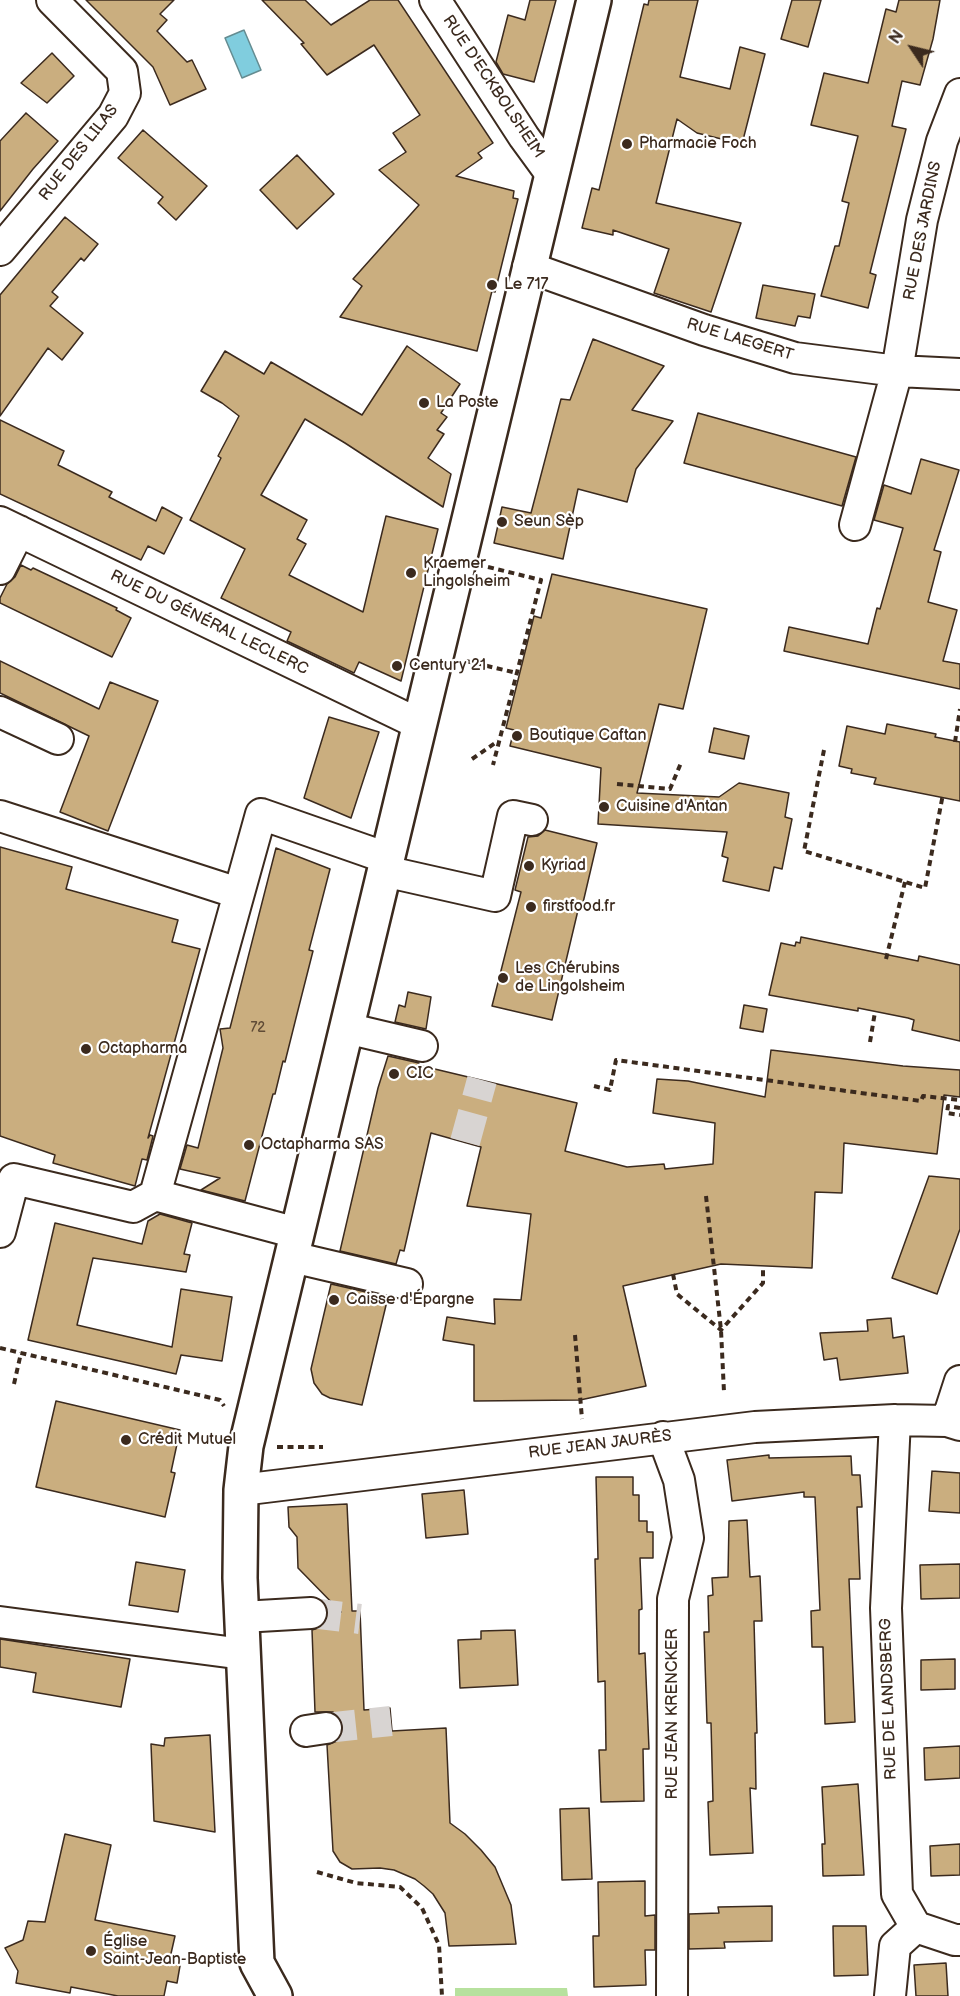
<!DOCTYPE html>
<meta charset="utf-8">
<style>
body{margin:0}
#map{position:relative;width:960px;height:1996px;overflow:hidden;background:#fff;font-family:"Balsamiq Sans",sans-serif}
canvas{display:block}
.north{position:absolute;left:882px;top:18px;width:60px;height:60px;-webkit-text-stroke:4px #fff;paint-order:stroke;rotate:305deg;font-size:16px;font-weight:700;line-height:24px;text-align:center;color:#3b2a1e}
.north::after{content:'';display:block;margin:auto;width:21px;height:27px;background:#3b2a1e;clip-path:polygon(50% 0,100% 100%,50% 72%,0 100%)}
</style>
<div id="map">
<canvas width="960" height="1996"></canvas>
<div class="north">N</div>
</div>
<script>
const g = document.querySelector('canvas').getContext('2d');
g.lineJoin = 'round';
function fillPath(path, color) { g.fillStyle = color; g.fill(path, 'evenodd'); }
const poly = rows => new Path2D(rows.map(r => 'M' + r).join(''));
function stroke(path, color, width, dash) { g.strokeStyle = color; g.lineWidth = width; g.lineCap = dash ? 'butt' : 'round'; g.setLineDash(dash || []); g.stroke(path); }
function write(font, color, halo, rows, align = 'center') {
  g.font = font + ' "Balsamiq Sans",sans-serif'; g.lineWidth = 4.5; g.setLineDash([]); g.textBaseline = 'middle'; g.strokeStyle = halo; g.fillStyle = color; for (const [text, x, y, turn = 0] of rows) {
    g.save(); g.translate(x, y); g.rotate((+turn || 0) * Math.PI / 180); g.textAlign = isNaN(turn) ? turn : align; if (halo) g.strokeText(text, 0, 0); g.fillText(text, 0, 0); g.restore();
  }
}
const green = poly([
 [455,1988,567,1988,568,1996,455,1996]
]);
const water = poly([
 [244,30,261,70,242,78,225,38,244,30]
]);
const building = poly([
 [86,0,174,0,160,14,167,20,157,31,187,62,192,60,206,89,170,105,153,67,86,0],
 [262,0,305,0,331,25,370,0,398,0,493,143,478,153,482,158,456,176,514,191,513,198,518,199,495,292,492,291,477,351,340,317,362,286,353,279,419,205,379,170,406,152,393,133,420,115,374,45,327,75,301,44,304,43,262,0],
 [530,0,556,0,534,82,503,74,496,62,508,15,525,20,530,0],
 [649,0,698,0,680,77,730,89,740,47,765,54,742,144,697,133,677,119,656,203,741,223,711,312,654,293,669,249,613,230,613,235,582,228,592,188,599,190,644,4,648,5,649,0],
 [792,0,821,0,808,47,781,39,792,0],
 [899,0,940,0,933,39,920,85,902,81,892,126,906,129,870,273,876,275,868,308,821,296,835,246,839,246,849,203,842,201,858,136,811,125,824,73,868,83,886,9,896,12,899,0],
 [52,53,74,76,47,103,21,83,52,53],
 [26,113,58,141,33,169,0,211,0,141,26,113],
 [143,130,207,186,176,220,158,203,163,197,118,158,143,130],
 [297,155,334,194,297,229,260,190,297,155],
 [65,217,98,244,84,261,81,258,52,292,58,297,50,306,83,333,62,360,48,348,0,416,0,295,65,217],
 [763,285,815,294,810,318,798,316,795,326,756,318,763,285],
 [593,339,664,366,632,410,673,421,636,469,627,502,578,489,563,559,494,543,502,507,531,513,561,399,570,400,593,339],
 [407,346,460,384,441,413,447,417,437,430,444,434,428,458,451,474,443,507,345,443,305,419,261,495,307,520,297,539,306,544,289,575,363,612,386,516,438,529,401,681,359,662,354,673,287,641,291,632,221,598,245,549,190,520,221,458,218,456,239,416,222,403,201,391,225,351,264,374,271,362,362,415,407,346],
 [698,413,856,457,842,506,684,463,698,413],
 [0,420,64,451,58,465,112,492,109,497,156,521,162,507,182,518,164,554,148,546,141,560,0,494,0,420],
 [921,459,959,470,934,550,941,552,928,602,957,610,943,661,960,664,960,689,784,651,789,627,868,644,877,608,880,609,903,528,874,520,884,485,911,494,921,459],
 [21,565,31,570,33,568,88,594,117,608,116,610,131,618,112,657,0,603,0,598,7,584,15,577,21,565],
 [552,574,707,609,683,709,659,704,637,793,719,797,739,783,789,793,785,817,792,819,782,869,774,867,769,891,723,881,728,858,722,856,727,832,598,824,601,768,510,746,514,730,506,728,534,616,541,618,552,574],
 [0,661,99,709,110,682,158,701,108,831,60,812,89,736,0,693,0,661],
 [329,717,379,732,351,818,304,798,329,717],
 [887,724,936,734,935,737,960,742,960,801,874,784,876,778,851,773,852,769,839,766,847,726,885,734,887,724],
 [714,728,749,736,744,759,709,752,714,728],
 [545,830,597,843,582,907,579,906,552,1020,492,1006,521,892,515,890,528,837,538,836,545,830],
 [0,847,72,867,66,889,178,920,172,942,200,949,148,1138,150,1135,153,1136,147,1160,142,1159,135,1186,53,1163,55,1155,0,1136,0,847],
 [276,848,330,869,309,950,313,951,297,1014,285,1062,283,1061,275,1094,273,1094,245,1201,201,1190,220,1178,180,1169,187,1145,198,1148,223,1048,220,1029,230,1028,276,848],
 [801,937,918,961,919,956,960,965,960,1041,912,1030,914,1020,908,1018,858,1008,858,1011,769,995,781,943,795,946,796,942,800,943,801,937],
 [408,992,431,997,426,1029,395,1022,399,1005,405,1007,408,992],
 [744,1005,767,1009,763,1032,740,1028,744,1005],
 [771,1050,903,1066,960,1070,960,1097,944,1095,937,1154,844,1143,842,1193,815,1192,812,1268,721,1264,623,1286,646,1386,580,1400,474,1401,474,1345,443,1340,447,1317,495,1324,494,1299,521,1300,531,1214,467,1206,481,1147,431,1133,404,1251,400,1250,396,1264,340,1251,378,1088,388,1056,419,1063,418,1065,577,1103,565,1151,627,1167,664,1164,665,1169,713,1164,715,1123,653,1113,657,1079,688,1081,765,1097,771,1050],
 [929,1176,960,1179,960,1229,937,1294,892,1278,929,1176],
 [160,1214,192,1223,184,1254,190,1255,186,1272,93,1258,77,1325,172,1347,181,1289,232,1297,222,1361,181,1355,176,1374,28,1340,55,1223,142,1244,148,1221,160,1214],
 [331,1284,388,1297,362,1405,330,1398,322,1394,314,1383,311,1369,331,1284],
 [891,1318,893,1338,904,1336,908,1373,840,1380,837,1358,824,1360,820,1333,868,1331,867,1320,891,1318],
 [56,1401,180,1430,171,1472,175,1473,165,1517,36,1487,56,1401],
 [769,1455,769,1458,851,1456,852,1475,860,1475,862,1507,857,1507,860,1579,849,1579,855,1722,825,1724,823,1647,812,1647,811,1611,820,1610,815,1497,804,1497,804,1492,732,1501,727,1460,769,1455],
 [932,1471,960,1473,960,1513,929,1511,932,1471],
 [596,1477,633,1477,633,1495,639,1495,639,1521,647,1521,647,1532,653,1532,653,1558,640,1558,642,1609,639,1610,639,1654,645,1653,649,1749,643,1749,644,1801,601,1802,599,1750,606,1750,605,1681,598,1682,595,1559,598,1559,596,1477],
 [464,1490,468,1534,426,1538,422,1494,464,1490],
 [347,1504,352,1611,360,1611,364,1710,390,1708,392,1731,446,1728,450,1823,465,1834,481,1850,495,1867,511,1905,516,1944,449,1946,445,1913,433,1894,424,1886,415,1879,394,1870,380,1868,352,1869,340,1862,333,1851,327,1745,337,1741,342,1735,343,1726,340,1718,333,1712,315,1712,312,1630,321,1627,327,1620,328,1613,341,1612,298,1568,297,1537,289,1527,288,1507,347,1504],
 [747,1520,750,1577,760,1576,762,1621,754,1621,757,1733,755,1733,756,1789,750,1788,753,1853,710,1855,708,1802,713,1801,711,1723,707,1723,704,1632,709,1632,708,1596,713,1595,712,1578,728,1577,729,1521,747,1520],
 [136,1562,185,1570,178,1612,129,1605,136,1562],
 [960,1564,960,1598,921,1599,920,1565,960,1564],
 [515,1630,518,1685,460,1688,458,1640,481,1639,481,1631,515,1630],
 [0,1639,130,1659,121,1707,33,1692,36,1673,0,1667,0,1639],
 [955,1659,955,1689,921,1690,921,1660,955,1659],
 [210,1735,215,1832,154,1821,151,1744,164,1746,165,1738,210,1735],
 [960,1746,960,1778,925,1780,924,1748,960,1746],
 [858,1784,864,1875,823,1876,822,1844,825,1844,822,1787,858,1784],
 [589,1808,592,1879,562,1880,560,1809,589,1808],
 [65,1834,111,1845,95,1920,175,1936,170,1958,181,1960,177,1983,167,1981,164,1996,118,1996,71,1987,70,1993,16,1983,18,1971,5,1948,23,1940,28,1921,45,1922,65,1834],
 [960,1844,960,1875,931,1876,930,1846,960,1844],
 [645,1881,645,1916,655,1915,655,1950,645,1950,646,1985,594,1987,593,1936,599,1936,598,1882,645,1881],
 [772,1906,772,1941,724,1942,725,1948,689,1949,689,1914,719,1913,718,1907,772,1906],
 [833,1926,866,1926,868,1975,834,1976,833,1926],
 [946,1963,948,1996,916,1996,914,1965,946,1963]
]);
const minorTunnel = poly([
 [465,1142,482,1080],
 [311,1613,360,1619],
 [326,1728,391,1721]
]);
const path = poly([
 [488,567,541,580,493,765],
 [466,661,517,673],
 [955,742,960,709],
 [824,750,804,851,925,888,943,794],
 [472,759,498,741],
 [617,784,670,789,681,763],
 [886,959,905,882],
 [870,1042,875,1012],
 [594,1086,610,1090,616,1060,921,1101,923,1096,960,1100],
 [960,1108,948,1106,947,1113,960,1115],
 [706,1196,721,1330,724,1392],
 [673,1274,677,1294,721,1330,763,1283,763,1266],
 [575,1335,582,1419],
 [0,1348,220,1400,224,1406],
 [14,1384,21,1353],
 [277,1447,323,1447],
 [317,1872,356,1883,400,1887,422,1908,439,1945,442,1996]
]);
const minor = poly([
 [435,0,524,137,551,174],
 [0,250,113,116,125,93,122,71,52,0],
 [528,267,704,330,795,358,897,371,960,374],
 [0,522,419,724],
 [855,525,897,371,922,220,942,141,960,94],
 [0,569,19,531],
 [0,712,58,739],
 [0,816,238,893],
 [384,871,495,896,513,816,532,820],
 [346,1028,422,1046],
 [0,1232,14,1179,133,1207,155,1195],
 [297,1233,155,1195,261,814,387,858],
 [292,1257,407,1284],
 [895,1420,886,1608,897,1894,916,1927,955,1940,960,1940],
 [947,1421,960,1381],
 [663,1437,679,1480,688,1538,673,1599,672,1996],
 [241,1490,755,1427,895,1420,947,1421,960,1425],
 [242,1617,311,1613],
 [0,1622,243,1654],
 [306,1731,326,1728],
 [890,1996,895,1946,916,1927]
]);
const major = poly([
 [275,1996,257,1963,240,1578,241,1490,246,1446,594,0]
]);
const markers = [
 [627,144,6,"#3b2a1e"],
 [492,285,6,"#3b2a1e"],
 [424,403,6,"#3b2a1e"],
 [502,522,6,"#3b2a1e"],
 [411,573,6,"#3b2a1e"],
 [397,666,6,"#3b2a1e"],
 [517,736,6,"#3b2a1e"],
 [604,807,6,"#3b2a1e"],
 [529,866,6,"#3b2a1e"],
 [531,907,6,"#3b2a1e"],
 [503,978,6,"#3b2a1e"],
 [86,1049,6,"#3b2a1e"],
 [394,1074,6,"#3b2a1e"],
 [249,1145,6,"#3b2a1e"],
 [334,1300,6,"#3b2a1e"],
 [126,1440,6,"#3b2a1e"],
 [91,1951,6,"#3b2a1e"]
];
const numberNames = [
 ["72",258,1028]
];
const streetNames = [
 ["RUE D'ECKBOLSHEIM",493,87,56],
 ["RUE DES LILAS",79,153,-52],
 ["RUE DES JARDINS",923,231,-79],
 ["RUE LAEGERT",740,340,17],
 ["RUE DU GÉNÉRAL LECLERC",209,623,26],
 ["RUE JEAN JAURÈS",600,1445,-7],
 ["RUE DE LANDSBERG",889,1699,-92],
 ["RUE JEAN KRENCKER",673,1714,-90]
];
const poiNames = [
 ["Pharmacie Foch",639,144],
 ["Le 717",504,285],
 ["La Poste",436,403],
 ["Seun Sèp",514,522],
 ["Kraemer",423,564],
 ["Lingolsheim",423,582],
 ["Century 21",409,666],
 ["Boutique Caftan",529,736],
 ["Cuisine d'Antan",616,807],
 ["Kyriad",541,866],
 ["firstfood.fr",543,907],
 ["Les Chérubins",515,969],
 ["de Lingolsheim",515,987],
 ["Octapharma",98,1049],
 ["CIC",406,1074],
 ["Octapharma SAS",261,1145],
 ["Caisse d'Épargne",346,1300],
 ["Crédit Mutuel",138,1440],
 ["Église",103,1942],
 ["Saint-Jean-Baptiste",103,1960]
];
fillPath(green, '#b7e19e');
fillPath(water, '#80cdde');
stroke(water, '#648c91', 1.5);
fillPath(building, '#caae7f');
stroke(building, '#3b2a1e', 1.5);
stroke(minorTunnel, '#d8d4d2', 30, [30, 15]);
stroke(minor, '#3b2a1e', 34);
stroke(major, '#3b2a1e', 38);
stroke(path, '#3b2a1e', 4, [6, 4.5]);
stroke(minor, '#fff', 30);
stroke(major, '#fff', 33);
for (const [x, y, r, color] of markers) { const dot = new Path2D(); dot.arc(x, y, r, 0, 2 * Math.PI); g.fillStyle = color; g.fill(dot); stroke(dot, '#fff', 2); }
write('14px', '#5f4b36', null, numberNames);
write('16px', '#3b2a1e', '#fff', streetNames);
write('16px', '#3b2a1e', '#fff', poiNames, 'left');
</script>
